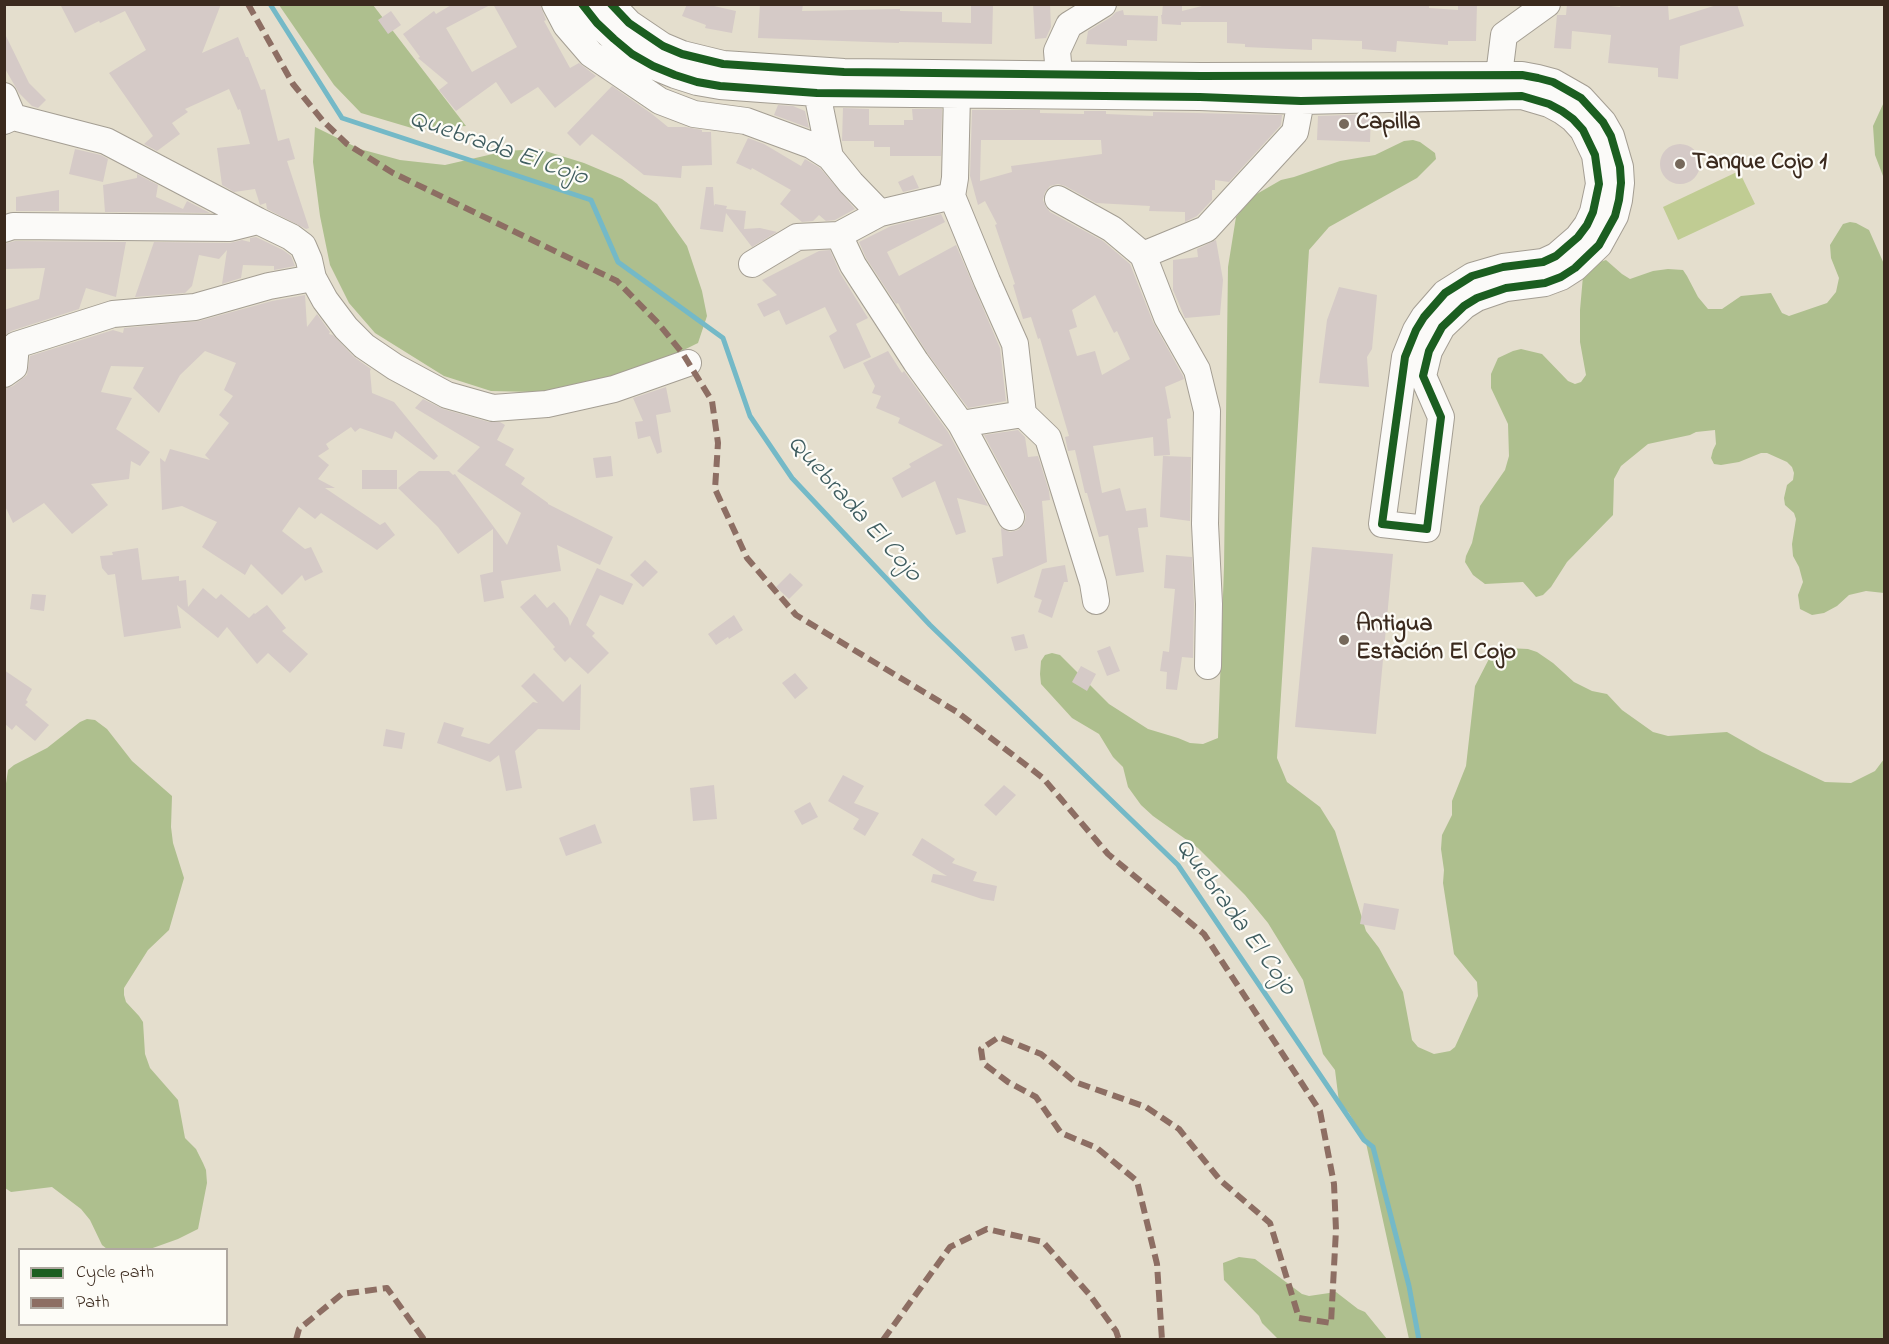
<!DOCTYPE html>
<meta charset="utf-8">
<style>
body{margin:0}
#map{position:relative;width:1889px;height:1344px;overflow:hidden;background:#e4decd;font-family:"Indie Flower",sans-serif}
canvas{display:block}
.frame{position:absolute;inset:0;border:6px solid #3b2a1e;pointer-events:none}
.legend{position:absolute;left:18px;top:1248px;width:210px;height:78px;box-sizing:border-box;background:#fdfcf7;border:2px solid #afa8a0;margin:0;padding:8px 10px;list-style:none;font-size:18px;color:#3b2a1e}
.legend li{display:flex;align-items:center;gap:12px;height:30px}
.legend b{width:30px;border:2px solid #afa8a0}
</style>
<div id="map">
<canvas width="1889" height="1344"></canvas>
<div class="frame"></div>
<ul class="legend">
<li><b style="height:8px;background:#1b5e20"></b>Cycle path</li>
<li><b style="height:8px;background:#8d6e63"></b>Path</li>
</ul>
</div>
<script>
const g = document.querySelector('canvas').getContext('2d');
g.lineJoin = 'round';
function fillPath(path, color) { g.fillStyle = color; g.fill(path, 'evenodd'); }
const poly = rows => new Path2D(rows.map(r => 'M' + r).join(''));
function stroke(path, color, width, dash) { g.strokeStyle = color; g.lineWidth = width; g.lineCap = dash ? 'butt' : 'round'; g.setLineDash(dash || []); g.stroke(path); }
function write(font, color, halo, rows, align = 'center') {
  g.font = font + ' "Indie Flower",sans-serif'; g.lineWidth = 4.5; g.setLineDash([]); g.textBaseline = 'middle'; g.strokeStyle = halo; g.fillStyle = color; for (const [text, x, y, turn = 0] of rows) {
    g.save(); g.translate(x, y); g.rotate((+turn || 0) * Math.PI / 180); g.textAlign = isNaN(turn) ? turn : align; if (halo) g.strokeText(text, 0, 0); g.fillText(text, 0, 0); g.restore();
  }
}
const green = poly([
 [1739,171,1755,204,1678,240,1663,207]
]);
const forest = poly([
 [279,5,373,5,466,126,415,129,361,113,334,85],
 [1884,102,1884,176,1883,176,1875,155,1873,126],
 [315,127,360,149,400,160,445,165,506,151,539,149,584,163,622,179,657,204,687,246,702,291,707,316,698,343,643,370,585,387,534,392,491,391,444,376,375,333,349,303,330,265,320,216,313,162],
 [1413,140,1420,142,1435,153,1436,159,1417,178,1329,227,1309,250,1277,758,1287,782,1320,807,1335,831,1366,931,1379,948,1403,992,1412,1040,1418,1047,1434,1054,1450,1051,1455,1047,1478,996,1477,982,1454,954,1443,883,1444,870,1441,849,1442,835,1452,815,1452,801,1466,766,1475,686,1492,653,1499,649,1508,648,1528,649,1537,652,1553,663,1574,682,1592,691,1607,694,1622,710,1653,732,1668,736,1727,732,1762,752,1825,782,1851,783,1875,771,1884,759,1884,1339,1409,1339,1366,1143,1349,1113,1339,1102,1335,1070,1323,1054,1303,980,1268,923,1245,895,1198,848,1153,816,1141,805,1128,787,1123,767,1113,757,1099,734,1072,718,1041,684,1040,674,1041,661,1045,655,1052,653,1060,655,1109,704,1148,729,1178,738,1190,743,1203,744,1218,738,1224,567,1228,267,1236,217,1255,195,1281,180,1294,177,1340,161,1375,155,1404,141],
 [1850,222,1856,223,1869,230,1884,264,1884,593,1866,591,1849,595,1837,606,1824,613,1812,615,1800,609,1798,595,1803,582,1799,567,1793,556,1792,544,1796,519,1794,513,1785,505,1784,498,1787,485,1793,480,1794,473,1792,467,1787,462,1767,453,1761,453,1739,462,1721,465,1714,464,1711,458,1713,450,1716,444,1715,430,1696,432,1690,435,1648,444,1621,466,1614,479,1613,515,1567,562,1551,587,1543,595,1536,597,1523,582,1485,584,1473,575,1465,562,1466,556,1472,543,1480,506,1505,470,1509,456,1508,424,1491,388,1491,374,1498,358,1513,351,1521,349,1542,354,1568,381,1575,384,1581,382,1586,375,1580,342,1580,310,1583,276,1594,264,1606,260,1622,274,1630,279,1653,271,1668,269,1683,270,1687,276,1698,297,1708,309,1722,309,1741,296,1771,293,1782,313,1789,316,1827,303,1836,292,1839,278,1831,258,1830,245,1843,224],
 [87,719,95,720,107,729,132,761,172,796,171,827,173,843,184,878,169,930,148,950,124,988,124,995,126,1002,139,1016,143,1022,145,1054,150,1068,178,1100,185,1138,196,1149,203,1163,206,1170,207,1183,198,1229,178,1239,150,1249,107,1249,102,1245,90,1220,81,1209,52,1187,11,1192,5,1188,4,797,8,770,14,765,47,748,80,722],
 [1239,1257,1255,1259,1302,1294,1309,1296,1336,1292,1358,1309,1365,1312,1387,1339,1278,1339,1262,1323,1259,1316,1224,1280,1223,1263]
]);
const stream = poly([
 [270,4,342,118,591,200,618,262,723,338,750,416,792,478,930,625,1178,865,1364,1140,1373,1147,1409,1286,1419,1340]
]);
const building = poly([
 [60,4,221,4,202,53,238,37,246,57,248,57,261,90,265,89,278,141,289,138,295,159,287,161,309,228,306,229,267,209,266,203,260,205,255,189,234,192,222,185,217,148,250,144,240,109,238,110,229,89,185,109,188,112,172,123,180,134,157,151,144,144,153,136,109,73,146,50,125,11,100,23,99,21,75,33],
 [453,4,492,4,446,28,472,72,517,47,493,4,540,4,546,20,544,21,570,68,579,63,596,76,555,108,538,87,511,104,496,82,456,111,439,90,448,83,418,58,420,57,403,34,434,11,436,14],
 [687,4,705,4,736,11,732,33,705,28,706,25,682,16],
 [760,4,803,4,802,11,900,9,900,11,942,12,942,22,971,23,971,4,993,4,992,44,899,42,899,43,758,38],
 [1033,4,1050,4,1051,27,1046,38,1035,39],
 [1163,4,1182,4,1182,11,1210,4,1429,4,1429,8,1458,10,1458,4,1477,4,1476,41,1448,41,1448,45,1397,41,1396,52,1362,49,1362,41,1312,39,1312,50,1245,47,1245,44,1227,43,1227,22,1181,22,1181,25,1162,24,1161,15,1162,15],
 [1567,4,1592,4,1620,7,1621,4,1668,4,1669,20,1720,4,1737,4,1744,26,1680,46,1678,79,1658,77,1658,68,1608,63,1611,35,1572,31,1571,49,1554,48,1557,15,1566,15],
 [1123,10,1124,15,1158,16,1157,41,1127,40,1127,46,1086,44,1088,31,1111,17,1116,12],
 [391,11,401,25,388,34,378,20],
 [4,32,29,83,46,100,38,108,32,106,19,93,4,67],
 [612,86,652,114,668,127,686,127,702,130,702,132,711,132,712,165,682,166,681,178,644,175,592,134,580,146,567,133],
 [778,105,793,106,805,111,809,128,774,115],
 [843,108,869,109,869,125,904,125,904,120,913,120,912,109,942,109,941,156,890,156,890,147,874,147,874,141,842,141],
 [972,110,1040,110,1040,113,1084,114,1084,111,1106,111,1106,114,1153,116,1153,112,1282,115,1281,125,1229,182,1215,180,1215,190,1212,190,1212,200,1197,216,1185,222,1185,212,1149,211,1150,206,1096,203,1065,186,1058,184,1050,186,1045,192,1043,200,1046,207,1050,212,1103,241,1130,264,1153,322,1183,376,1184,379,1165,387,1171,418,1167,419,1170,455,1154,456,1153,437,1093,446,1102,493,1120,488,1126,511,1146,508,1148,527,1138,528,1144,572,1116,576,1108,535,1099,537,1087,493,1085,493,1075,450,1068,451,1065,437,1069,436,1040,338,1038,339,1031,317,1023,319,1013,285,1015,284,995,225,997,224,985,201,978,205,970,176],
 [981,140,1101,140,1102,154,1011,166,1012,172,980,181],
 [1095,295,1114,333,1117,331,1130,359,1102,375,1095,351,1077,356,1069,330,1077,327,1072,310],
 [1371,114,1370,142,1317,140,1318,116],
 [748,138,764,144,801,166,805,159,820,168,855,209,835,220,826,221,819,215,813,221,802,222,780,204,791,190,752,168,751,170,736,163],
 '1660 164a20 20 0 1 1 40 0a20 20 0 1 1-40 0Z',
 [75,149,101,155,108,159,103,182,69,174],
 [137,174,158,185,156,197,183,209,187,201,210,213,105,212,103,185,137,178],
 [913,175,919,188,903,192,898,182],
 [706,187,713,187,714,206,715,204,727,206,726,209,746,211,744,229,760,228,777,232,752,247,726,213,723,232,700,229],
 [59,190,59,211,16,211,16,197],
 [941,214,945,222,887,252,899,276,956,245,1000,348,1006,401,968,408,928,354,906,319,898,303,896,304,866,258,859,242,891,226],
 [256,237,283,250,291,256,295,266,274,270,274,266,243,265,241,278,222,284,227,250,219,259,199,255,192,286,185,293,135,297,154,242,230,243,242,240,250,242,250,238],
 [1216,240,1223,280,1220,315,1185,318,1173,290,1173,260,1198,257,1197,249],
 [15,241,126,242,116,297,86,288,79,309,11,331,4,336,4,310,39,299,45,268,4,269,4,244],
 [830,250,840,273,868,318,856,324,871,357,844,369,829,336,837,331,825,307,786,325,779,310,764,317,757,304,777,295,762,280,819,251],
 [1339,287,1377,295,1372,349,1367,357,1369,387,1319,383,1327,320],
 [305,295,307,327,317,314,330,332,329,334,333,335,354,357,371,369,370,371,372,393,394,402,438,456,434,460,395,431,392,439,360,428,355,432,351,427,326,444,329,449,318,456,329,465,318,479,335,488,325,488,380,525,385,522,395,535,377,550,321,513,315,519,299,507,282,531,305,549,311,547,323,572,305,581,302,575,282,595,251,564,245,575,202,547,217,522,182,506,162,510,160,458,165,462,170,449,210,460,205,455,229,423,219,415,233,396,224,390,236,363,205,351,180,375,159,413,133,388,144,367,111,366,101,392,132,398,116,429,150,452,140,466,131,461,129,479,91,484,108,505,72,534,44,503,13,523,4,504,4,389,13,386,27,375,30,356,113,330,123,333,124,328,199,321,272,301],
 [888,351,902,373,904,371,948,432,988,506,957,498,966,532,956,535,935,481,902,498,892,478,911,467,909,464,943,445,898,423,900,418,876,408,881,396,872,393,875,386,863,363],
 [666,387,671,412,656,415,662,452,657,454,650,436,638,439,635,422,643,421,633,398],
 [423,399,443,409,489,422,500,422,505,425,497,440,514,449,505,465,525,478,521,484,548,503,548,504,613,537,600,565,557,545,561,571,501,581,504,598,484,602,480,575,493,572,493,529,458,554,438,527,398,488,419,471,449,471,453,475,455,474,507,545,521,513,457,471,480,447,415,408],
 [1018,430,1025,437,1028,457,1038,456,1049,491,1050,500,1042,501,1047,562,997,584,992,558,1003,556,1001,528,1010,532,1018,530,1024,524,1026,517,1024,510,984,435],
 [611,456,613,476,596,478,593,458],
 [1163,456,1191,457,1190,521,1160,517],
 [362,470,397,470,397,489,362,489],
 [1312,547,1393,554,1376,734,1295,727],
 [138,548,142,580,179,576,179,581,186,580,188,607,203,588,216,599,221,594,249,618,254,613,255,614,267,605,286,628,282,631,308,654,290,673,268,653,257,664,227,627,218,638,177,605,181,628,124,637,115,574,108,575,102,568,100,556,113,555,112,552],
 [1166,555,1192,557,1194,604,1193,658,1182,657,1177,690,1166,689,1167,672,1160,671,1163,651,1169,652,1175,589,1164,588],
 [645,560,658,572,643,587,630,575],
 [1065,565,1068,582,1064,582,1052,618,1038,612,1042,600,1034,597,1042,569],
 [597,568,633,584,623,605,600,595,586,625,595,633,592,636,609,653,588,674,570,657,565,662,553,649,555,647,520,607,535,594,547,608,554,602,568,618,570,626],
 [790,573,803,585,789,599,776,587],
 [32,594,46,595,44,611,30,609],
 [734,615,743,630,729,639,728,637,716,645,708,634],
 [1024,634,1028,648,1015,651,1011,637],
 [1110,646,1120,671,1107,676,1097,651],
 [1081,666,1096,674,1087,691,1072,682],
 [4,670,32,689,26,700,28,702,25,705,49,725,35,741,16,725,12,730,4,723],
 [534,673,563,702,581,684,580,730,538,729,515,751,522,788,506,791,499,755,490,762,437,743,444,722,464,728,461,736,489,744,533,702,538,703,521,686],
 [795,673,808,688,795,699,782,683],
 [386,729,405,733,402,749,383,746],
 [843,775,864,786,854,803,879,813,865,836,853,829,859,819,828,801],
 [714,785,717,819,693,821,690,788],
 [1004,785,1016,795,996,816,984,805],
 [810,802,818,817,802,825,794,811],
 [595,824,602,843,566,856,559,838],
 [922,838,955,859,952,863,977,872,973,881,997,886,994,901,982,899,931,882,933,874,947,876,912,855],
 [1364,903,1399,909,1395,930,1360,924]
]);
const minor = poly([
 [555,4,566,25,591,54,660,101,694,114,746,121,811,145,830,157],
 [582,4,597,23,614,39,632,54,653,66,675,75,697,82,720,86,817,93,1200,97,1301,101,1522,96,1549,104,1562,111,1573,119,1583,130,1595,155,1599,184,1593,212,1587,225,1578,237,1556,256,1543,262,1503,267,1472,276,1445,293,1424,317,1416,330,1405,357,1382,524,1427,529,1441,417,1423,376,1429,351,1442,327,1464,306,1477,298,1506,288,1545,283,1561,277,1575,268,1599,245,1615,216,1619,200,1621,183,1620,167,1611,136,1603,122,1581,98,1553,82,1538,78,1522,75,1201,76,844,72,723,64,682,54,663,46,629,23,611,4],
 [1059,74,1057,51,1069,25,1103,4],
 [1499,75,1504,35,1547,4],
 [817,93,830,157,851,183,880,213],
 [957,94,955,178,952,196,987,281,1015,344,1023,414,1048,438,1093,583,1096,601],
 [4,96,13,117],
 [4,121,13,117,106,141,258,221,291,237,303,246,309,260,313,278,325,300,346,328,364,346,395,367,447,395,493,408,547,404,614,389,688,363],
 [1058,199,1112,229,1143,255,1167,317,1197,370,1207,411,1205,524,1209,604,1208,666],
 [4,229,13,226,230,228,258,221],
 [839,235,853,265,916,362,961,424,1011,517],
 [1143,255,1206,229,1295,132,1301,101],
 [752,264,797,237,839,235,880,213,952,196],
 [4,374,14,367,16,345,113,314,195,307,269,286,313,278],
 [961,424,1023,414]
]);
const quiet = poly([
 [248,4,293,84,323,121,347,144,393,173,617,281,658,323,683,354,712,401,718,443,715,489,747,558,796,615,957,712,1043,778,1108,854,1204,934,1320,1111,1334,1184,1336,1230,1331,1323,1299,1318,1270,1223,1220,1180,1179,1129,1146,1107,1075,1082,1041,1054,999,1037,981,1049,983,1063,1008,1082,1036,1097,1061,1133,1097,1148,1137,1181,1157,1264,1162,1340],
 [296,1340,299,1329,342,1294,387,1288,423,1338,423,1340],
 [883,1340,950,1247,987,1229,1043,1242,1089,1294,1116,1331,1119,1340]
]);
const cycleway = poly([
 [582,4,597,23,614,39,632,54,653,66,675,75,697,82,720,86,817,93,1200,97,1301,101,1522,96,1549,104,1562,111,1573,119,1583,130,1595,155,1599,184,1593,212,1587,225,1578,237,1556,256,1543,262,1503,267,1472,276,1445,293,1424,317,1416,330,1405,357,1382,524,1427,529,1441,417,1423,376,1429,351,1442,327,1464,306,1477,298,1506,288,1545,283,1561,277,1575,268,1599,245,1615,216,1619,200,1621,183,1620,167,1611,136,1603,122,1581,98,1553,82,1538,78,1522,75,1201,76,844,72,723,64,682,54,663,46,629,23,611,4]
]);
const markers = [
 [1344,124,6,"#76695b"],
 [1680,164,6,"#76695b"],
 [1344,640,6,"#76695b"]
];
const poiNames = [
 ["Capilla",1356,124],
 ["Tanque Cojo 1",1692,164],
 ["Antigua",1356,626],
 ["Estación El Cojo",1356,654]
];
const waterNames = [
 ["Quebrada El Cojo",498,150,19],
 ["Quebrada El Cojo",853,510,48],
 ["Quebrada El Cojo",1234,918,54]
];
fillPath(green, '#c0cc93');
fillPath(forest, '#aebf8e');
stroke(stream, '#74b9c7', 5);
fillPath(building, '#d5cac7');
stroke(minor, '#a49e93', 28);
stroke(minor, '#fbfaf8', 26);
stroke(quiet, '#8d6e63', 6, [12, 6]);
stroke(cycleway, '#1b5e20', 8);
for (const [x, y, r, color] of markers) { const dot = new Path2D(); dot.arc(x, y, r, 0, 2 * Math.PI); g.fillStyle = color; g.fill(dot); stroke(dot, '#fdfcf7', 2); }
write('bold 24px', '#3b2a1e', '#fdfcf7', poiNames, 'left');
write('italic 26px', '#3f5d60', '#fdfcf7', waterNames);
</script>
